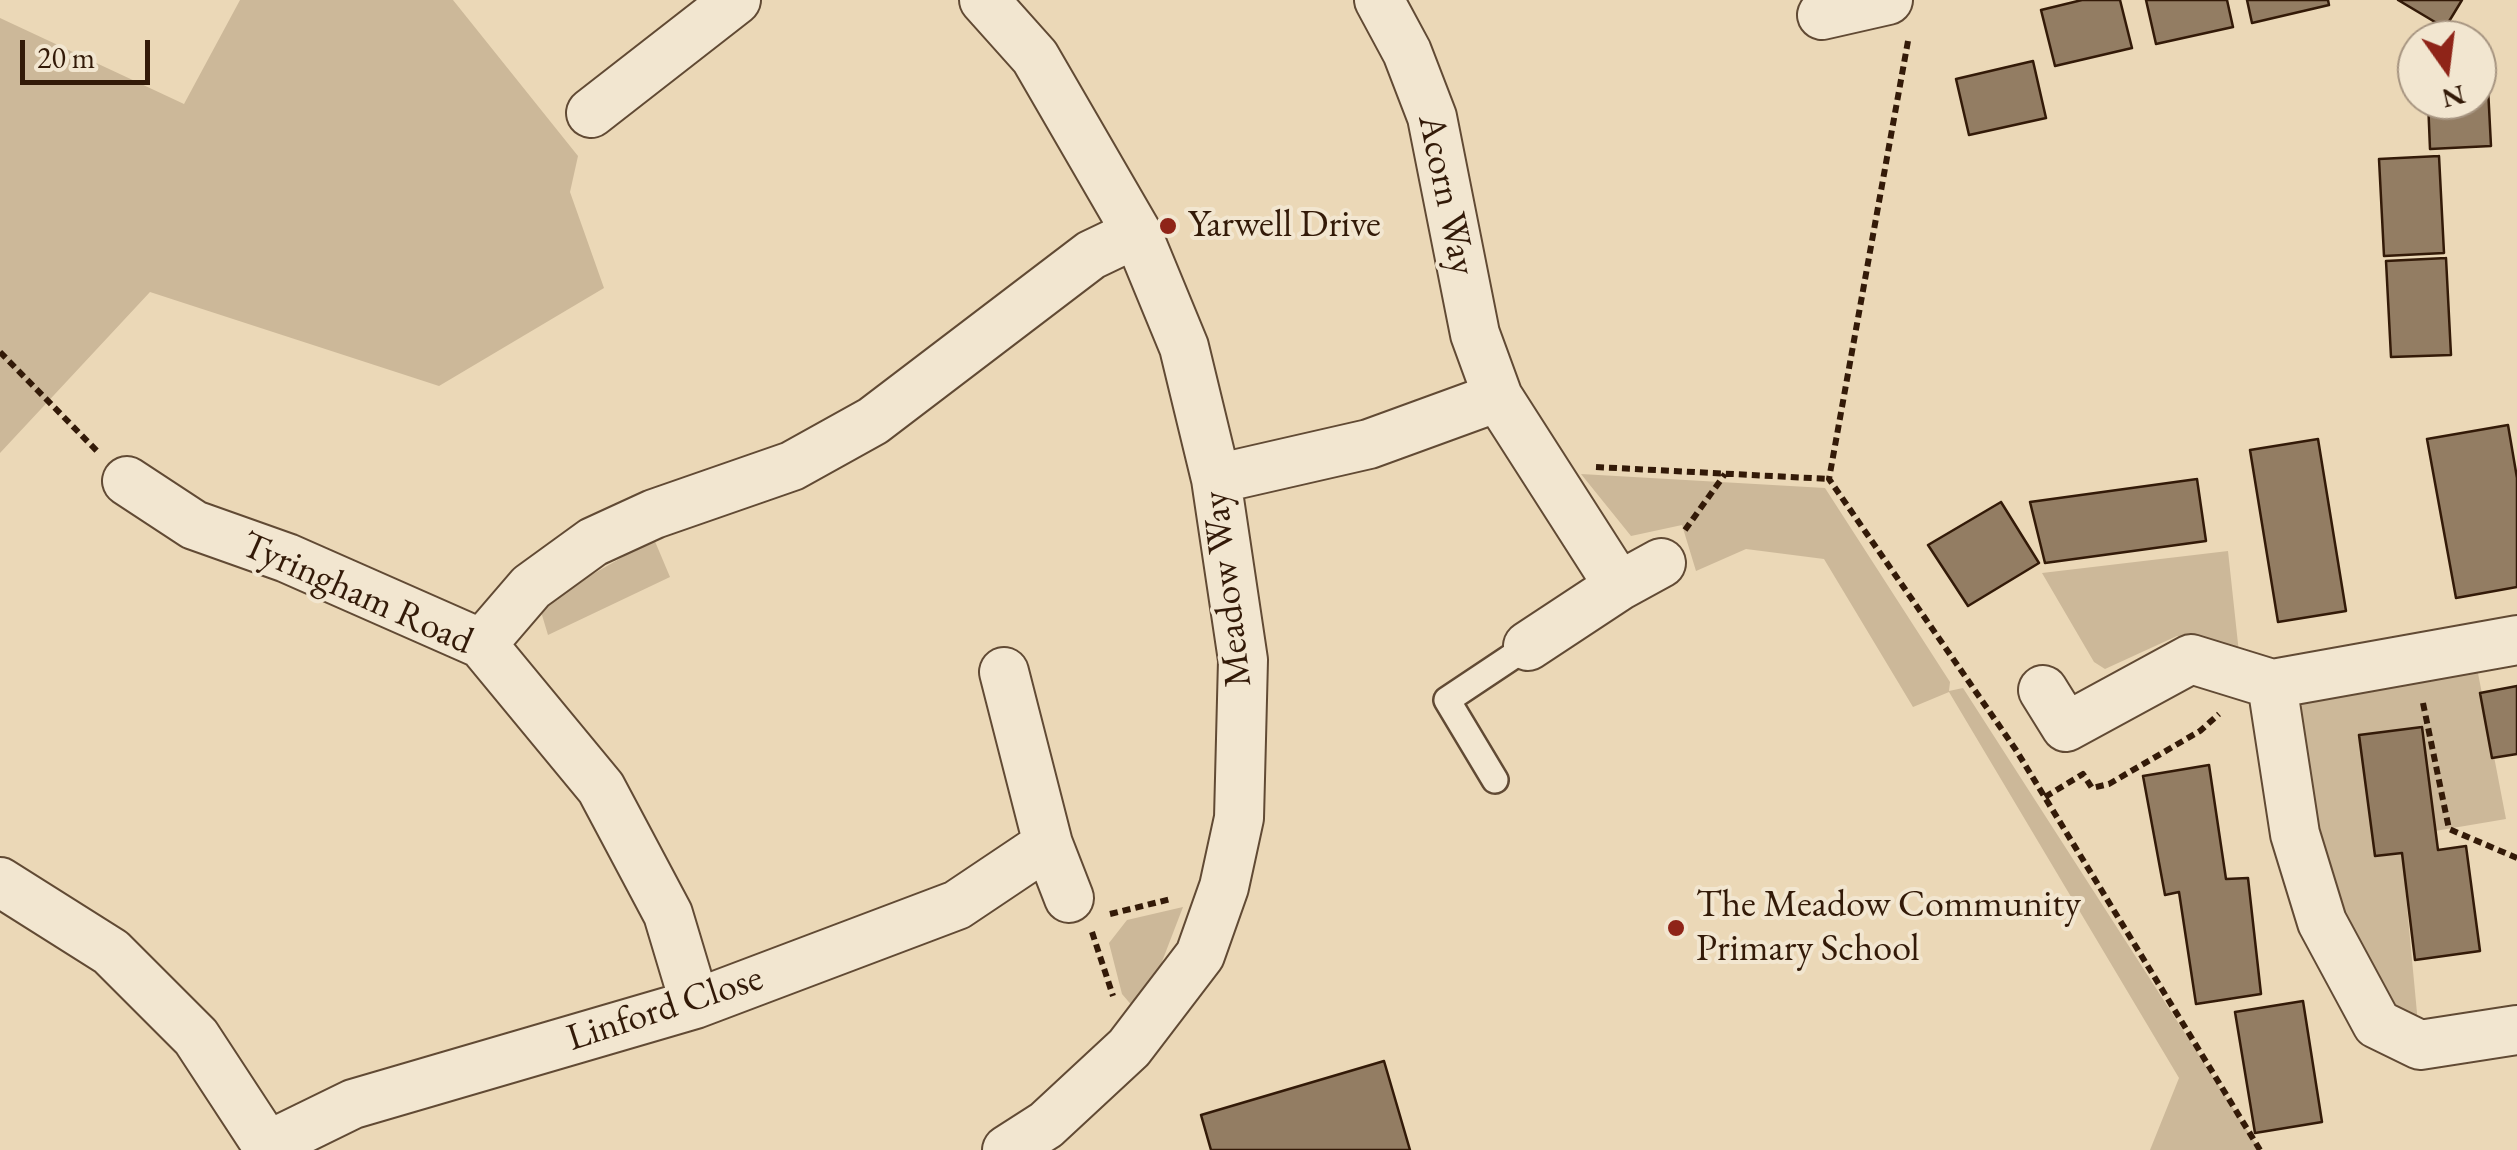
<!DOCTYPE html>
<style>
body{margin:0}
#map{position:relative;width:2517px;height:1150px;overflow:hidden;background:#ebd8b7;font-family:"EB Garamond",serif}
canvas{display:block}
.north{position:absolute;left:2397px;top:20px;width:100px;height:100px;box-sizing:border-box;background:#f2e6d0;border:2px solid #a69480;border-radius:50%;rotate:166deg;font-size:28px;font-weight:700;line-height:40px;text-align:center;color:#331a08}
.north::after{content:'';display:block;margin:auto;width:35px;height:45px;background:#8f2418;clip-path:polygon(50% 0,100% 100%,50% 72%,0 100%)}
.scale{position:absolute;left:20px;top:40px;width:130px;height:45px;box-sizing:border-box;border:5px solid #331a08;border-top:0;padding-left:12px;font-size:30px;line-height:35px;white-space:nowrap;color:#331a08;-webkit-text-stroke:8px #f2e6d0;paint-order:stroke}
</style>
<div id="map">
<canvas width="2517" height="1150"></canvas>
<div class="north">N</div>
<div class="scale">20 m</div>
</div>
<script>
const g = document.querySelector('canvas').getContext('2d');
g.lineJoin = 'round';
function fillPath(path, color) { g.fillStyle = color; g.fill(path, 'evenodd'); }
const poly = rows => new Path2D(rows.map(r => 'M' + r).join(''));
function stroke(path, color, width, dash) { g.strokeStyle = color; g.lineWidth = width; g.lineCap = dash ? 'butt' : 'round'; g.setLineDash(dash || []); g.stroke(path); }
function write(font, color, halo, rows, align = 'center') {
  g.font = font + ' "EB Garamond",serif'; g.lineWidth = 8; g.setLineDash([]); g.textBaseline = 'middle'; g.strokeStyle = halo; g.fillStyle = color; for (const [text, x, y, turn = 0] of rows) {
    g.save(); g.translate(x, y); g.rotate((+turn || 0) * Math.PI / 180); g.textAlign = isNaN(turn) ? turn : align; if (halo) g.strokeText(text, 0, 0); g.fillText(text, 0, 0); g.restore();
  }
}
const green = poly([
 [240,0,453,0,578,156,570,192,604,288,439,386,150,292,0,453,0,18,184,104],
 [1581,474,1825,488,1950,682,1949,691,1963,688,2260,1150,2150,1150,2179,1078,1949,692,1913,707,1824,559,1746,549,1696,571,1682,525,1631,536],
 [654,539,670,577,548,635,539,605],
 [2228,551,2239,653,2177,636,2105,669,2094,662,2042,573],
 [2473,647,2506,819,2435,831,2422,727,2359,736,2375,856,2402,853,2420,1045,2377,1024,2272,684],
 [1183,907,1158,972,1134,1008,1122,994,1109,943,1127,920]
]);
const building = poly([
 [2082,0,2120,0,2132,48,2055,66,2041,10,2082,0],
 [2146,0,2227,0,2233,27,2156,44,2146,0],
 [2247,0,2328,0,2329,5,2252,23,2247,0],
 [2398,0,2462,0,2445,28,2398,0],
 [2486,49,2491,146,2430,149,2428,100,2477,100,2477,50,2486,49],
 [2033,61,2046,118,1969,135,1956,79,2033,61],
 [2439,156,2444,253,2384,256,2379,159,2439,156],
 [2446,258,2451,355,2391,357,2386,261,2446,258],
 [2508,425,2517,478,2517,587,2456,598,2427,439,2508,425],
 [2318,439,2346,611,2278,622,2250,450,2318,439],
 [2197,479,2206,541,2045,563,2030,502,2197,479],
 [2001,502,2039,563,1968,606,1928,545,2001,502],
 [2517,686,2517,754,2492,758,2480,693,2517,686],
 [2422,727,2438,850,2466,846,2480,951,2415,960,2402,853,2375,856,2359,735,2422,727],
 [2209,765,2226,879,2248,878,2261,994,2196,1004,2179,892,2165,895,2143,776,2209,765],
 [2303,1001,2322,1122,2255,1133,2235,1012,2303,1001],
 [1384,1061,1410,1150,1211,1150,1201,1115,1384,1061]
]);
const path = poly([
 [1908,41,1829,479,2016,750,2260,1150],
 [0,352,98,452],
 [1596,467,1829,479],
 [1685,530,1725,474],
 [2423,703,2449,829,2517,858],
 [2045,797,2083,774,2092,788,2109,784,2200,731,2219,714],
 [1110,914,1171,899],
 [1092,932,1113,996]
]);
const service = poly([
 [1495,780,1447,700,1528,646]
]);
const minor = poly([
 [984,0,1035,57,1137,233,1184,347,1216,479,1243,660,1239,818,1224,887,1200,955,1129,1048,1046,1125,1007,1150],
 [1379,0,1407,52,1432,117,1475,334,1498,397,1619,586,1528,646],
 [1822,15,1888,0],
 [591,113,736,0],
 [1216,479,1369,444,1498,397],
 [127,481,194,525,287,558,482,644,601,788,668,914,695,1004],
 [1619,586,1661,563],
 [482,644,531,587,593,542,654,514,792,466,873,421,1091,255,1137,233],
 [1004,672,1048,844,1069,898],
 [2272,684,2517,640],
 [2043,690,2066,727,2191,659,2272,684,2295,834,2322,922,2377,1024,2420,1045,2517,1030],
 [0,882,111,952,196,1037,270,1150],
 [269,1145,353,1104,695,1004,957,905,1048,844]
]);
const markers = [
 [1168,226,10,"#8f2418"],
 [1676,928,10,"#8f2418"]
];
const streetNames = [
 ["Acorn Way",1446,195,78],
 ["Meadow Way",1228,589,-97],
 ["Tyringham Road",357,594,24],
 ["Linford Close",665,1009,-18]
];
const poiNames = [
 ["Yarwell Drive",1188,226],
 ["The Meadow Community",1696,906],
 ["Primary School",1696,950]
];
fillPath(green, '#ccb899');
fillPath(building, '#937d63');
stroke(building, '#331a08', 2.5);
stroke(service, '#614a34', 30);
stroke(minor, '#614a34', 52);
stroke(path, '#331a08', 6, [8, 5]);
stroke(service, '#f2e6d0', 25);
stroke(minor, '#f2e6d0', 48);
for (const [x, y, r, color] of markers) { const dot = new Path2D(); dot.arc(x, y, r, 0, 2 * Math.PI); g.fillStyle = color; g.fill(dot); stroke(dot, '#f2e6d0', 4); }
write('38px', '#331a08', '#f2e6d0', streetNames);
write('38px', '#331a08', '#f2e6d0', poiNames, 'left');
</script>
